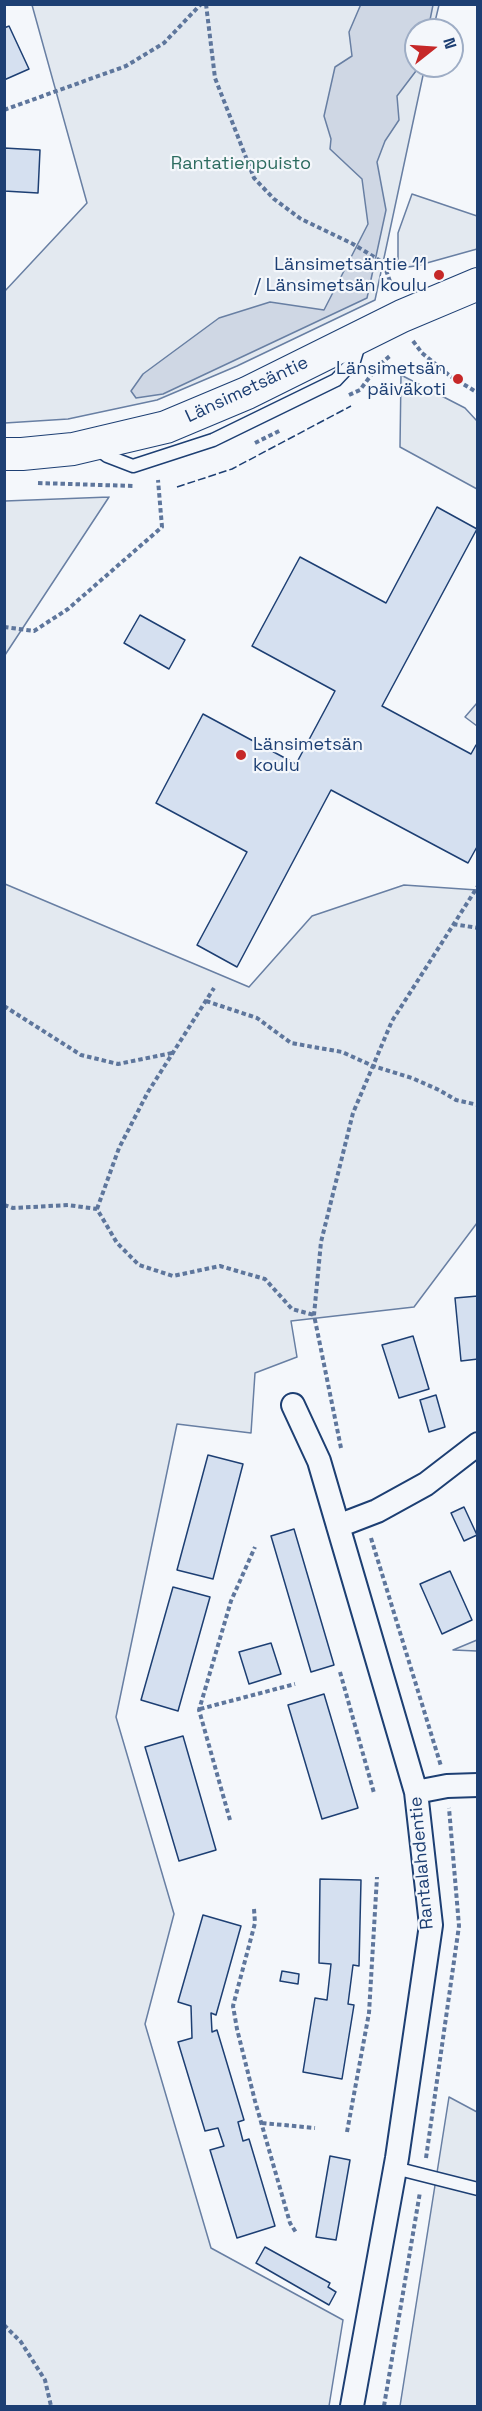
<!DOCTYPE html>
<meta charset="utf-8">
<style>
body{margin:0}
#map{position:relative;width:482px;height:2411px;overflow:hidden;background:#f4f7fb;font-family:"Space Grotesk",sans-serif}
canvas{display:block}
.frame{position:absolute;inset:0;border:6px solid #1d3f73;pointer-events:none}
.north{position:absolute;left:404px;top:18px;width:60px;height:60px;box-sizing:border-box;background:#f4f7fb;border:2px solid #9eadc5;border-radius:50%;rotate:73deg;font-size:16px;font-weight:700;line-height:24px;text-align:center;color:#1d3f73}
.north::after{content:'';display:block;margin:auto;width:21px;height:27px;background:#c62828;clip-path:polygon(50% 0,100% 100%,50% 72%,0 100%)}
</style>
<div id="map">
<canvas width="482" height="2411"></canvas>
<div class="frame"></div>
<div class="north">N</div>
</div>
<script>
const g = document.querySelector('canvas').getContext('2d');
g.lineJoin = 'round';
function fillPath(path, color) { g.fillStyle = color; g.fill(path, 'evenodd'); }
const poly = rows => new Path2D(rows.map(r => 'M' + r).join(''));
function stroke(path, color, width, dash) { g.strokeStyle = color; g.lineWidth = width; g.lineCap = dash ? 'butt' : 'round'; g.setLineDash(dash || []); g.stroke(path); }
function write(font, color, halo, rows, align = 'center') {
  g.font = font + ' "Space Grotesk",sans-serif'; g.lineWidth = 4.5; g.setLineDash([]); g.textBaseline = 'middle'; g.strokeStyle = halo; g.fillStyle = color; for (const [text, x, y, turn = 0] of rows) {
    g.save(); g.translate(x, y); g.rotate((+turn || 0) * Math.PI / 180); g.textAlign = isNaN(turn) ? turn : align; if (halo) g.strokeText(text, 0, 0); g.fillText(text, 0, 0); g.restore();
  }
}
const green = poly([
 [32,5,439,5,433,30,416,30,416,66,425,66,375,300,237,366,157,400,68,419,5,423,4,292,87,203,32,5],
 [412,194,477,216,477,249,416,266,398,268,398,233,412,194],
 [401,375,465,408,477,421,477,489,400,447,401,375],
 [109,497,5,655,5,501,109,497],
 [477,703,477,726,465,717,477,703],
 [5,884,249,987,312,916,404,885,477,890,477,1223,414,1307,291,1321,297,1357,255,1373,251,1433,177,1424,116,1717,174,1914,145,2024,211,2248,343,2320,329,2406,5,2406,5,884],
 [477,1640,477,1651,453,1650,477,1640],
 [449,2097,477,2112,477,2406,400,2406,449,2097]
]);
const water = poly([
 [361,4,433,5,428,30,416,30,416,66,419,67,397,96,399,120,385,141,377,162,386,210,367,298,163,394,136,398,131,391,143,374,219,318,270,302,324,310,368,224,362,179,330,149,331,139,324,116,335,67,352,56,349,32,361,4]
]);
const building = poly([
 [9,26,29,69,4,80,4,28,9,26],
 [4,148,40,150,38,193,4,191,4,148],
 [437,507,477,529,382,706,471,754,476,745,478,746,478,845,468,863,331,790,237,967,197,945,247,852,156,803,203,714,296,764,335,691,252,646,300,557,386,603,437,507],
 [140,615,185,640,169,669,124,643,140,615],
 [478,1296,478,1359,461,1361,455,1298,478,1296],
 [413,1336,429,1389,399,1398,382,1345,413,1336],
 [436,1395,445,1427,429,1432,420,1400,436,1395],
 [208,1455,243,1464,213,1579,177,1570,208,1455],
 [464,1507,477,1535,464,1541,451,1513,464,1507],
 [294,1529,334,1665,311,1672,271,1536,294,1529],
 [450,1571,472,1620,442,1634,420,1584,450,1571],
 [173,1587,210,1597,178,1711,141,1700,173,1587],
 [271,1643,281,1674,249,1684,239,1652,271,1643],
 [324,1694,358,1808,322,1819,288,1705,324,1694],
 [183,1736,216,1850,179,1861,145,1747,183,1736],
 [320,1879,361,1880,359,1966,353,1965,348,2004,354,2005,342,2079,303,2072,315,1998,327,2000,331,1964,319,1963,320,1879],
 [203,1915,241,1926,216,2015,211,2013,212,2032,217,2030,244,2120,238,2122,243,2141,249,2139,275,2226,237,2238,210,2150,224,2146,218,2128,205,2131,178,2042,192,2038,191,2006,178,2002,203,1915],
 [282,1971,299,1974,298,1984,280,1981,282,1971],
 [330,2156,350,2160,336,2240,316,2237,330,2156],
 [265,2247,330,2283,328,2287,336,2292,329,2305,256,2263,265,2247]
]);
const path = poly([
 [206,4,215,78,254,178,274,199,301,219,353,244,379,260,386,270,393,290],
 [4,110,126,66,164,43,201,4],
 [413,341,422,353,450,376,478,393],
 [349,395,360,390,378,366,391,355],
 [255,443,281,430],
 [38,483,133,486],
 [4,627,34,631,68,609,162,527,158,480],
 [453,924,478,928],
 [206,1001,257,1018,291,1043,342,1052,373,1066,412,1078,439,1090,456,1100,478,1105],
 [4,1006,81,1055,118,1064,172,1053],
 [4,1205,13,1208,68,1205,97,1209,117,1243,139,1265,173,1276,220,1266,265,1279,292,1309,314,1315],
 [97,1209,119,1148,148,1092,214,988],
 [341,1448,314,1315,321,1242,353,1113,392,1021,478,886],
 [371,1538,441,1766],
 [340,1672,374,1793],
 [200,1709,295,1684],
 [230,1820,199,1710,231,1601,255,1547],
 [254,1909,255,1923,233,2006,237,2029,255,2101,290,2223,297,2234],
 [262,2123,315,2128],
 [347,2132,369,2013,377,1877],
 [426,2158,459,1926,449,1808],
 [4,2325,21,2342,45,2380,51,2406],
 [384,2406,420,2192]
]);
const lane = poly([
 [96,448,107,456,133,466,213,440,336,380,354,361,360,341],
 [395,2168,478,2189]
]);
const street = poly([
 [293,1405,319,1461,416,1792,431,1925,397,2158,352,2406],
 [338,1526,377,1511,426,1484,478,1444],
 [416,1792,447,1786,478,1785]
]);
const secondary = poly([
 [4,454,22,454,73,449,166,427,247,393,402,316,478,284]
]);
const fence = poly([
 [177,487,232,469,351,406]
]);
const markers = [
 [439,275,6,"#c62828"],
 [458,379,6,"#c62828"],
 [241,755,6,"#c62828"]
];
const parkNames = [
 ["Rantatienpuisto",241,164]
];
const poiNames = [
 ["Länsimetsäntie 11",427,265],
 ["/ Länsimetsän koulu",427,286],
 ["Länsimetsän",446,369],
 ["päiväkoti",446,390],
 ["Länsimetsän",253,745,"left"],
 ["koulu",253,766,"left"]
];
const streetNames = [
 ["Länsimetsäntie",247,390,-25],
 ["Rantalahdentie",422,1863,-95]
];
fillPath(green, '#e3e9f0');
stroke(green, '#687fa3', 1.5);
fillPath(water, '#cfd7e4');
stroke(water, '#687fa3', 1.5);
fillPath(building, '#d5e0f0');
stroke(building, '#1d3f73', 1.5);
stroke(lane, '#1d3f73', 15);
stroke(street, '#1d3f73', 26);
stroke(secondary, '#1d3f73', 34);
stroke(path, '#5e769c', 4, [4.5, 3]);
stroke(lane, '#f4f7fb', 12);
stroke(street, '#f4f7fb', 22);
stroke(secondary, '#f4f7fb', 32);
stroke(fence, '#1d3f73', 1.5, [8, 3]);
for (const [x, y, r, color] of markers) { const dot = new Path2D(); dot.arc(x, y, r, 0, 2 * Math.PI); g.fillStyle = color; g.fill(dot); stroke(dot, '#f4f7fb', 2); }
write('18px', '#2c6c60', '#f4f7fb', parkNames);
write('18px', '#1d3f73', '#f4f7fb', poiNames, 'right');
write('18px', '#1d3f73', '#f4f7fb', streetNames);
</script>
